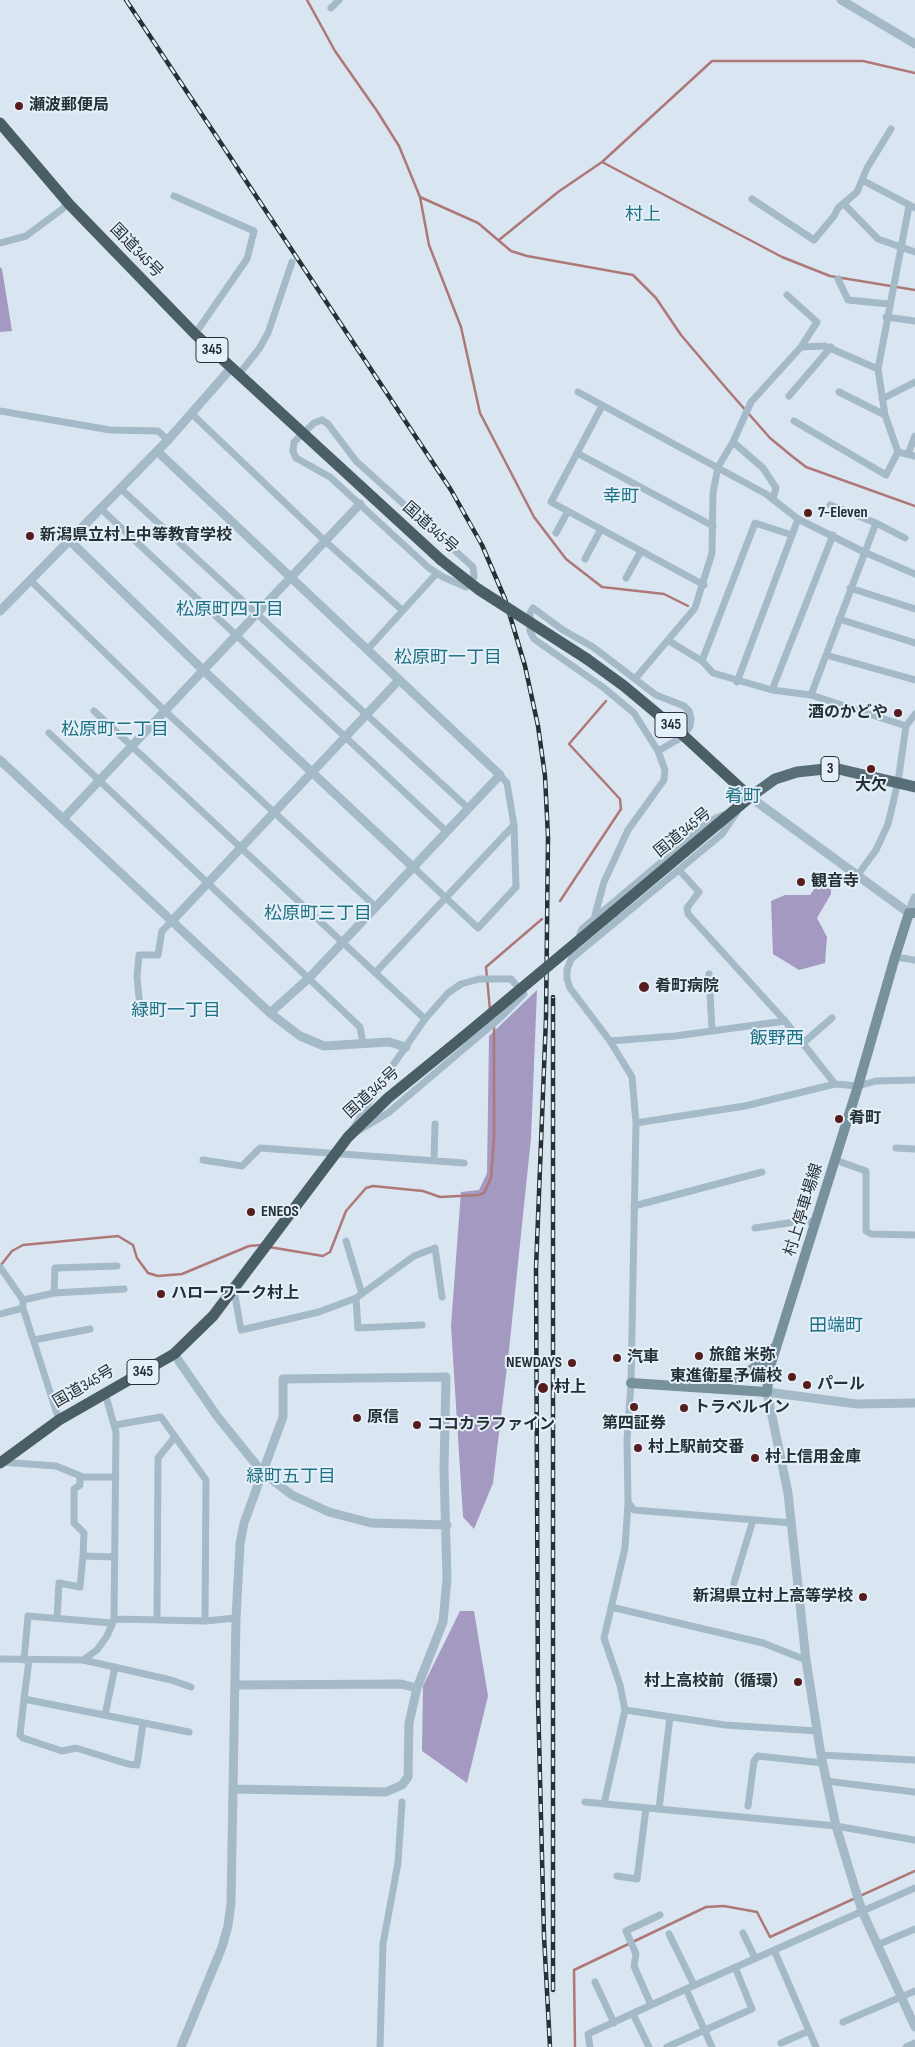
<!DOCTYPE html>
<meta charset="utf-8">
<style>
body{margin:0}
canvas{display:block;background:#d9e6f1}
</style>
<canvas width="915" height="2047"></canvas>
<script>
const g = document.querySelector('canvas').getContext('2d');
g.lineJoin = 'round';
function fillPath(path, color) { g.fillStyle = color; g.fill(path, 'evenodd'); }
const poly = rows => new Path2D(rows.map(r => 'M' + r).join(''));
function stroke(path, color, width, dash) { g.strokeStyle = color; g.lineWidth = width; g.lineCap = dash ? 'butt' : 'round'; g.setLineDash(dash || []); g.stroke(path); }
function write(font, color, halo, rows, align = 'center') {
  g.font = font + ' "Sofia Sans Condensed","Noto Sans JP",sans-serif'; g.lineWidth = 4; g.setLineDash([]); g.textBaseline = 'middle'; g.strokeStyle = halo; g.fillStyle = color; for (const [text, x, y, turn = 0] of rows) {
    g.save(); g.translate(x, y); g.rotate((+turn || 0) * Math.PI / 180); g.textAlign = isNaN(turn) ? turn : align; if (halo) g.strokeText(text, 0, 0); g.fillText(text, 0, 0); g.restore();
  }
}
const green = poly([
 [0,267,2,269,12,331,0,332],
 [821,881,831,886,831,894,817,918,827,937,825,963,799,970,773,954,771,901,785,895,810,895,817,885],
 [537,990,531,1138,509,1350,493,1483,474,1529,463,1517,451,1326,461,1192,479,1190,487,1173,489,1036],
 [460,1611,474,1611,488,1696,467,1783,422,1751,423,1686]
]);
const stream = poly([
 [307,0,335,51,377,111,399,146,420,197,429,245,461,327,480,413,534,517,566,559,602,587,664,594,688,606],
 [602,162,782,257,830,276,915,290],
 [420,197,478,223,511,251,527,256,633,275,656,298,681,335,726,388,770,438,793,457,806,467,915,506],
 [499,240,558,192,602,162,712,61,863,61,915,73],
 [560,901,621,809,620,799,569,744,606,701],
 [490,1010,486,967,542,919],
 [269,1247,323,1256,330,1252,346,1211,366,1188,373,1186,423,1191,440,1197,478,1195,484,1193,491,1178,494,1138,494,1025],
 [1,1265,12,1251,23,1245,118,1236,133,1245,137,1258,148,1273,158,1276,182,1274,249,1246,261,1245],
 [575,2047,574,1970,706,1907,724,1906,757,1912,770,1937,915,1871]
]);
const minor = poly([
 [331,8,339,0],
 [862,180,915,208],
 [174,196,254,231,247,259,195,334],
 [752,199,814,240,834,216,838,208,857,192,867,168,891,129],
 [844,204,878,239,915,252],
 [909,206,878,369,885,415,898,452,915,456],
 [0,243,26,236,69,204],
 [838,279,848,300,889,304],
 [787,295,817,322,801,347,825,346,878,369],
 [886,317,915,321],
 [239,374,259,349,268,333,292,262],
 [578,392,766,494,798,519,864,552,915,574],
 [839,392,885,415],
 [789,396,831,347],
 [882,399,915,382],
 [602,406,551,502,704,585],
 [0,411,110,430,158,431,168,440],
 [192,414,325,541,402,610],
 [322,420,328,424,356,461,473,567,474,577,466,587,443,577,429,568,330,477,296,458,293,451,294,442,314,423,322,420],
 [794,421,886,475,898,452],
 [733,442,751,402,801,347],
 [577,453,713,526],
 [908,454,915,436],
 [120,488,468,808],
 [100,508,446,831],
 [876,523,905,538],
 [556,533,568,511],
 [585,559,601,529],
 [626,578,641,551],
 [31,581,165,711,376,907],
 [850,588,915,609],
 [839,619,915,643],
 [669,641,702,661,713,673,772,690,811,695,906,726],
 [367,650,437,573],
 [826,655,915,680],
 [702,661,755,523,792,535],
 [635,679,695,608,712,553,713,493,718,467,733,442,763,468,776,488,773,499],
 [737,682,798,519],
 [772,690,833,535],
 [811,695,876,523,830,505],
 [94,711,425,1019],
 [49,733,360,1027,363,1043],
 [723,815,710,821,582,929,567,970,567,979,570,988,610,1041,632,1077,636,1123,631,1383,627,1440,628,1502,634,1510,792,1523],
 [413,867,478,928,516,887,514,825,507,783,500,775],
 [679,870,699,892,687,908,688,914,785,1021,835,1084],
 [857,876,876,850,888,824,898,782,906,726,915,714],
 [595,915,604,882,628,830,664,780,665,770,658,751,634,713,604,688,534,639,530,631,530,613,533,608,563,630,593,647,656,695,684,706,689,711,691,718,690,726,684,736,658,751],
 [895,957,915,960],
 [571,959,722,834,737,812],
 [375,973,514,825],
 [709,974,712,1030],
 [479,979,511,979,524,994,500,1018,388,1113,348,1137,384,1078,425,1019,448,993,461,984,479,979],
 [140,1008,137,977,139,955,158,955,162,931,172,921],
 [610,1041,675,1036,785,1021],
 [802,1044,832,1018],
 [636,1123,745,1106,835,1084,858,1086,876,1081,915,1080],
 [896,1148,915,1149],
 [203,1160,242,1166,260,1148,464,1163],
 [434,1160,435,1124],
 [835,1160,866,1171,866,1231,871,1234,915,1235],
 [634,1206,762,1172],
 [755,1228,801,1221,816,1222],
 [346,1241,362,1294],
 [0,1267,23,1300,23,1304],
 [234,1290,241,1330,319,1312,356,1298,414,1256,435,1248,442,1297],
 [54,1293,55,1268,117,1266],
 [356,1298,358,1328,422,1325],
 [23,1300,54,1293,124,1289],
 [0,1314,23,1308,59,1420],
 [34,1340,90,1329],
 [105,1393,116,1432,114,1619,205,1621,236,1618],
 [115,1425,161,1417,206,1480,205,1621],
 [1,1462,56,1466,83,1477,116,1477],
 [80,1476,80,1485,74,1489,74,1523,84,1533,83,1556,115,1557],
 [734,1583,753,1520],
 [611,1607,763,1643,806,1660],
 [57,1618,59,1583,80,1587,83,1556],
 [157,1620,158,1458,174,1438],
 [0,1659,83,1660,171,1680,191,1687],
 [24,1660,28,1616,112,1623],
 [29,1660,24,1699,189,1732],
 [83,1660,97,1650,107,1636,114,1620],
 [24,1699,20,1735,23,1738,62,1751,76,1748,128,1764,137,1765,143,1723],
 [625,1710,725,1725,817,1731],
 [105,1715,115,1667],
 [821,1755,915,1760],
 [826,1781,915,1792],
 [585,1802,836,1826,915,1840],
 [604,1804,625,1710,620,1685,604,1638,625,1548,628,1503],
 [748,1806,754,1761,758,1756,823,1763],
 [659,1809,670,1717],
 [617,1876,637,1879,646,1808],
 [743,1933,755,1958],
 [669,1934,694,1985],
 [877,1945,915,1929],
 [774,1950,816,2047],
 [595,1982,614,2023],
 [686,1989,712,2047],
 [651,2005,634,1966,636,1954,626,1931,660,1915],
 [633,2014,649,2047],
 [843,2022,915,1991],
 [781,2043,809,2031],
 [380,2047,383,1944,398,1863,402,1802],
 [590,2047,588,2034,686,1989,915,1888],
 [667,2047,752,2009,735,1967],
 [906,2047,915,2043]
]);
const tertiary = poly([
 [841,0,915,44],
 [157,451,500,775,309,978,270,1013],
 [68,539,203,670,413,867],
 [0,611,168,440,232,367],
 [0,760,270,1013,300,1036,324,1046,389,1042,406,1047],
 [750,797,909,913,915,898],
 [64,818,360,504],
 [172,921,398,681],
 [174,1354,217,1416,262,1472,292,1495,329,1512,371,1523,447,1525],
 [915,1403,857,1404,767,1392,788,1493,806,1660,821,1755,836,1826,862,1911,915,2027],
 [235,1685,401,1684,417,1688],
 [181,2047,222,1947,228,1926,231,1903,236,1618,240,1544,244,1523,283,1417,283,1379,446,1377,444,1470,447,1579,443,1622,417,1688,409,1723,408,1777,402,1785,386,1792,234,1789]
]);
const secondary = poly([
 [631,1383,767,1392,769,1370,858,1086,895,957,909,913,915,913],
 [711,1386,738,1377,761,1364,774,1348]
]);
const primary = poly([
 [750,797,775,779,797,772,834,768,915,787]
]);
const trunk = poly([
 [0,123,69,204,195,334,441,560],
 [587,659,624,686,684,736,750,797,613,912],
 [0,1463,59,1420,174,1354,213,1316,348,1137,388,1098,463,1037]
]);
const rail = poly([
 [126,0,451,490,482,545,505,599,525,666,538,726,545,776,548,837,546,1018,536,1268,538,1698,544,1936,550,2047],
 [553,1990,553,997]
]);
const trunkBridge = poly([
 [441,560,478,589,587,659],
 [463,1037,613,912]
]);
const markers = [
 [19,106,5,"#561d1c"],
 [808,513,5,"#561d1c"],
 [30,536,5,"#561d1c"],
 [898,713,5,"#561d1c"],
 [871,769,5,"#561d1c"],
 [801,882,5,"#561d1c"],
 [644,987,6,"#561d1c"],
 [839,1119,5,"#561d1c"],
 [251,1212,5,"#561d1c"],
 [161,1294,5,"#561d1c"],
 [699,1356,5,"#561d1c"],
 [617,1358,5,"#561d1c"],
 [572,1363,5,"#561d1c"],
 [792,1377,5,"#561d1c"],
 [807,1385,5,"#561d1c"],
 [543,1388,6,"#561d1c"],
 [634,1407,5,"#561d1c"],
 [684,1408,5,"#561d1c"],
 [357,1418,5,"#561d1c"],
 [417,1425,5,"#561d1c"],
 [638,1448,5,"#561d1c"],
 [755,1458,5,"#561d1c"],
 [863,1597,5,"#561d1c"],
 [798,1682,5,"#561d1c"]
];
const shields = [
 [212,350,32],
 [671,725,32],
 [830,769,18],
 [143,1372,32]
];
const shieldNames = [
 ["345",212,350],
 ["345",671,725],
 ["3",830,769],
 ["345",143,1372]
];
const poiNames = [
 ["瀬波郵便局",29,106],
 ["7-Eleven",818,513],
 ["新潟県立村上中等教育学校",40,536],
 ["酒のかどや",888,713,"right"],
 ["大欠",871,786,"center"],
 ["観音寺",811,882],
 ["肴町病院",655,987],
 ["肴町",849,1119],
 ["ENEOS",261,1212],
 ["ハローワーク村上",171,1294],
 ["旅館 米弥",709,1356],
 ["汽車",627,1358],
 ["NEWDAYS",562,1363,"right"],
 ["東進衛星予備校",782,1377,"right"],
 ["パール",817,1385],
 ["村上",554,1388],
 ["トラベルイン",694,1408],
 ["原信",367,1418],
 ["第四証券",634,1424,"center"],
 ["ココカラファイン",427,1425],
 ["村上駅前交番",648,1448],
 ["村上信用金庫",765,1458],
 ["新潟県立村上高等学校",853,1597,"right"],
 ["村上高校前（循環）",788,1682,"right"]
];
const streetNames = [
 ["国道345号",136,251,46],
 ["国道345号",430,528,42],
 ["国道345号",683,833,-39],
 ["国道345号",372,1093,-42],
 ["村上停車場線",804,1210,-73],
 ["国道345号",84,1387,-30]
];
const neighbourhoodNames = [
 ["村上",643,215],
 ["幸町",621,497],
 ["松原町四丁目",230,610],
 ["松原町一丁目",448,658],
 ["松原町二丁目",115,730],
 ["肴町",743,797],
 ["松原町三丁目",318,914],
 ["緑町一丁目",176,1011],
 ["飯野西",777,1039],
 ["田端町",836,1326],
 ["緑町五丁目",291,1477]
];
fillPath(green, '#a499c0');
stroke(stream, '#ae7878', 2.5);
stroke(minor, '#a5bac9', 7);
stroke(tertiary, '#a5bac9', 9);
stroke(secondary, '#77919d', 10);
stroke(primary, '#576e77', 11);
stroke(trunk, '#4a5e66', 11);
stroke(rail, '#263135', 4.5);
stroke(rail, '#e5eff9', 2.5, [8]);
stroke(trunkBridge, '#4a5e66', 11);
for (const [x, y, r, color] of markers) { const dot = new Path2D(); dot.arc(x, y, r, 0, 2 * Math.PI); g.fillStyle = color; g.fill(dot); stroke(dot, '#e5eff9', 2); }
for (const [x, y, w] of shields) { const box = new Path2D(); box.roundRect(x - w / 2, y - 12.5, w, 25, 4); g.fillStyle = '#e5eff9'; g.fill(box); stroke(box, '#263135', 1); }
write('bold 15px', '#263135', null, shieldNames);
write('bold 16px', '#263135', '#e5eff9', poiNames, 'left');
write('16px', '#263135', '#e5eff9', streetNames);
write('18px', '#1f7184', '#e5eff9', neighbourhoodNames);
</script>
